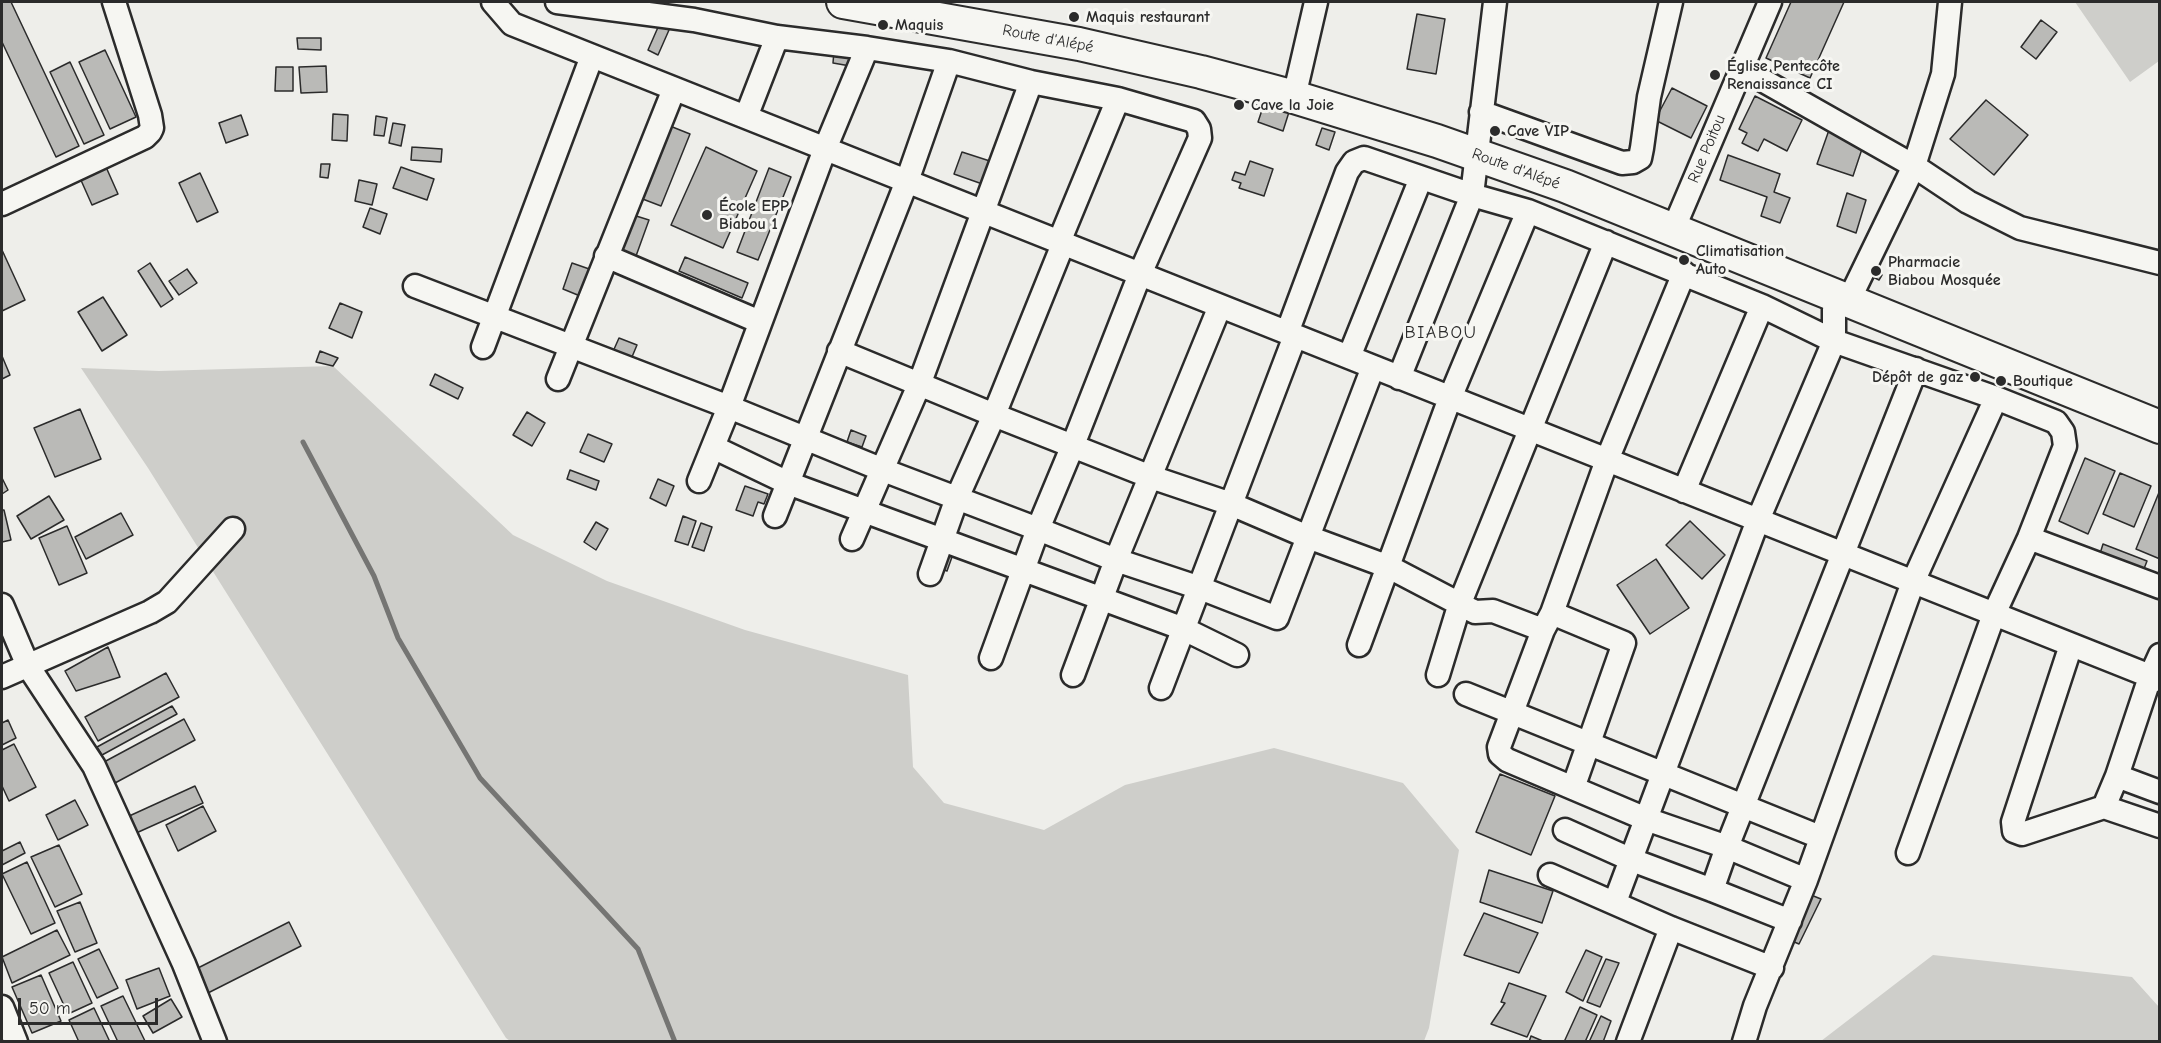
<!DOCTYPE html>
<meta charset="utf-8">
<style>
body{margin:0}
#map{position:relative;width:2161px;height:1043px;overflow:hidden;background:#eeeeea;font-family:"Comic Neue",sans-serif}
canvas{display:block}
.frame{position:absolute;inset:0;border:3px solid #2b2b2b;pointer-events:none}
.scale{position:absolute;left:18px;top:998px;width:140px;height:27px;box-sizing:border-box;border:3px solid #2b2b2b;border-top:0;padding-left:8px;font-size:18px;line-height:21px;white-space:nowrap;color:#2b2b2b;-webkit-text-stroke:4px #f6f6f2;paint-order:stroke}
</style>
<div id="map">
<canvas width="2161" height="1043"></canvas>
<div class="frame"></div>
<div class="scale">50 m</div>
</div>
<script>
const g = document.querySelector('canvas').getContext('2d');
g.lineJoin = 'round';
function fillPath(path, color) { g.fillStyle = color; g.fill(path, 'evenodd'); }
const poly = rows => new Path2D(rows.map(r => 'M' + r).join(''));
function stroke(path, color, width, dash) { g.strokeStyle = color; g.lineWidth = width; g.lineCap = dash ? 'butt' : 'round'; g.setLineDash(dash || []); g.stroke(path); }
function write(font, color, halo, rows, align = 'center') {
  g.font = font + ' "Comic Neue",sans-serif'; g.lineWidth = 6; g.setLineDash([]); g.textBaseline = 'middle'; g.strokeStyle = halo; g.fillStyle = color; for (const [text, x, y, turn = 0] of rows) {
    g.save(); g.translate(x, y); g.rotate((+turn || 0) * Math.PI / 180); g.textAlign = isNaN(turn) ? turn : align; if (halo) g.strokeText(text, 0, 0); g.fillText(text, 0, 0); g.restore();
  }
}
const green = poly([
 [2075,2,2159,2,2159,61,2130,82],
 [333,366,513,535,607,581,745,630,908,675,913,767,944,803,1044,830,1125,785,1274,748,1403,783,1459,850,1429,1028,1424,1041,510,1041,506,1038,148,468,81,368,159,371],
 [1933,955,2132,977,2159,1007,2159,1041,1821,1041]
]);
const stream = poly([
 [303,442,374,576,398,638,480,778,638,949,675,1042]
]);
const building = poly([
 [2,2,11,2,79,146,56,157,2,42,2,2],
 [1791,2,1844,2,1810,78,1766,58,1791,2],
 [1417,14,1445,19,1436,74,1407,69,1417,14],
 [2041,20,2057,32,2036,59,2021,47,2041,20],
 [659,25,669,30,658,55,648,50,659,25],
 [297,38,321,38,321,50,298,49,297,38],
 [105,50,136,117,110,129,79,62,105,50],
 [834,51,858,55,856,67,833,63,834,51],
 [70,62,104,135,84,144,50,72,70,62],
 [326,66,327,92,301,93,299,67,326,66],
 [276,67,293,67,293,91,275,91,276,67],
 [1672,88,1707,106,1691,138,1655,120,1672,88],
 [1755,96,1802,120,1787,151,1764,139,1758,151,1742,143,1747,133,1739,129,1755,96],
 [1986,100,2028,135,1994,175,1950,139,1986,100],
 [1264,104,1289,112,1283,131,1258,122,1264,104],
 [333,114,348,115,347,141,332,140,333,114],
 [241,115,248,135,226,143,219,123,241,115],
 [376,116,387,118,384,136,374,135,376,116],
 [393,123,405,125,401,146,389,143,393,123],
 [670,126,690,134,661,206,640,198,670,126],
 [1322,128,1335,132,1329,150,1316,145,1322,128],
 [1829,130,1864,143,1853,176,1817,164,1829,130],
 [412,147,442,149,441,162,411,160,412,147],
 [706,147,757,171,723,248,671,225,706,147],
 [962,152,996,163,988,186,954,174,962,152],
 [1728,155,1780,174,1774,192,1790,198,1780,223,1761,216,1767,197,1720,180,1728,155],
 [1250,161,1273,169,1264,196,1239,188,1241,183,1232,180,1235,172,1245,175,1250,161],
 [321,164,330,164,328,178,320,177,321,164],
 [106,167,118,194,92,205,80,178,106,167],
 [401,167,434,179,427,200,393,188,401,167],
 [769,168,791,177,758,260,737,252,769,168],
 [200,173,218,212,197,222,179,183,200,173],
 [359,180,377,184,372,205,355,201,359,180],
 [1847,193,1866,200,1856,233,1837,226,1847,193],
 [370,208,387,214,380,234,363,227,370,208],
 [633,215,649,220,636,256,621,250,633,215],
 [2,250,25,300,2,311,2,250],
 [685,257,748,283,742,298,679,271,685,257],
 [150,263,173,299,161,307,138,271,150,263],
 [572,263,595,271,585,298,563,289,572,263],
 [1868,268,1882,275,1879,280,1865,273,1868,268],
 [187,269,197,283,179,295,169,281,187,269],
 [103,297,127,335,102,351,78,312,103,297],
 [340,303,362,312,352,338,329,328,340,303],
 [619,338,637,345,629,364,611,356,619,338],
 [320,351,338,358,333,366,316,362,320,351],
 [2,356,10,375,2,379,2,356],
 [435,374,463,388,458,399,430,385,435,374],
 [80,409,101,459,55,477,34,428,80,409],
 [527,412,545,423,532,446,513,435,527,412],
 [851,430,866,436,862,447,847,442,851,430],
 [588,434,612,444,604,462,580,452,588,434],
 [2085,458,2115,471,2088,534,2059,521,2085,458],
 [570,470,599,481,596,490,567,479,570,470],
 [2120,473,2151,486,2134,527,2103,514,2120,473],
 [2,478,8,490,2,494,2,478],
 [658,479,674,486,666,506,650,498,658,479],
 [745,486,768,494,764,504,758,502,753,516,736,510,745,486],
 [2160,490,2160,559,2136,549,2160,490],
 [49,496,64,520,31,539,17,516,49,496],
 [2,510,4,510,11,540,2,542,2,510],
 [121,513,133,535,86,559,75,537,121,513],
 [683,516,696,521,688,545,675,541,683,516],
 [1690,521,1725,555,1702,579,1666,545,1690,521],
 [596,522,608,529,596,550,584,542,596,522],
 [701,523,712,527,704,551,692,547,701,523],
 [67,526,87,573,59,585,39,538,67,526],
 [2103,544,2147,561,2142,574,2099,557,2103,544],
 [940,553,952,557,947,571,936,567,940,553],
 [1656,559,1689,608,1650,634,1617,585,1656,559],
 [108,647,120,677,76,691,65,671,108,647],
 [166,673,179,697,98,741,85,717,166,673],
 [172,706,177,714,102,755,97,747,172,706],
 [184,719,195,740,115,783,104,762,184,719],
 [8,720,16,738,2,745,2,723,8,720],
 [14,744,36,787,9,801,2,786,2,750,14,744],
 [1500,774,1555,796,1531,855,1476,832,1500,774],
 [195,786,203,803,134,834,127,817,195,786],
 [75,800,88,825,58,840,46,815,75,800],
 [203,806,216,831,178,851,166,825,203,806],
 [20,842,25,853,2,865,2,851,20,842],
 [59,845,82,894,55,907,31,857,59,845],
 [27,862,55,923,31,934,2,874,27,862],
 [1489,870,1553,891,1542,923,1480,902,1489,870],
 [1801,891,1821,899,1799,944,1780,936,1801,891],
 [80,902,97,943,75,952,57,911,80,902],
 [1484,913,1538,933,1519,973,1464,955,1484,913],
 [289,922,301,946,202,996,190,972,289,922],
 [57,930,70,955,12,983,2,957,57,930],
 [99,949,118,988,97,998,78,959,99,949],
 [1586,950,1602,957,1583,1001,1566,992,1586,950],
 [1606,959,1619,963,1600,1007,1587,1002,1606,959],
 [73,962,92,1003,68,1014,49,973,73,962],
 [159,968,170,996,137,1009,126,980,159,968],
 [41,975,61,1021,32,1033,12,987,41,975],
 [1509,983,1546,996,1527,1037,1491,1024,1505,1003,1501,1002,1509,983],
 [123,996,145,1041,144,1042,118,1042,101,1006,123,996],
 [171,999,182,1017,153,1033,143,1016,171,999],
 [1580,1007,1597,1015,1585,1042,1564,1042,1580,1007],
 [94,1008,110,1042,79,1042,69,1020,94,1008],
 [1601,1016,1611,1021,1603,1042,1589,1042,1601,1016],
 [1531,1036,1545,1042,1529,1042,1531,1036]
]);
const street = poly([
 [493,2,512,24,2160,680],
 [557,2,694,20,777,37,867,48,949,61,1031,82,1118,99,1194,121,1199,129,1200,138,1140,274,1073,445,1038,529,991,658],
 [1741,68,1914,166,1968,202,2020,228,2160,263],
 [1294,97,1316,2],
 [1481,112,1622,163,1633,162,1640,158,1642,148,1649,97,1671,2],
 [746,117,777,37],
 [2,204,145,137,150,132,152,128,150,115,114,2],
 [1673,230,1770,2],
 [1059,242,1118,99],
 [606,256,760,322],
 [1684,273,1607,460,1552,613,1543,630,1499,747,1500,754,1507,760,1646,819,1727,847,1806,880],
 [415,286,729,407,883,470,1038,529,1116,560,1200,588,1277,618,1373,367],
 [1848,302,1914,166,1943,74,1950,2],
 [1287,333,1347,172,1354,162,1364,158,1472,195,1528,211,1762,306,1834,341,1996,398,2056,422,2063,432,2065,446,2029,538,1994,614,1908,853],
 [483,347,592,56],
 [839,351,994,415,1151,477,1231,504,1308,537,1389,567,1475,612,1493,611,1543,630],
 [1349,357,1421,178],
 [1399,378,1472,195,1495,2],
 [558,379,674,89],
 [713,447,788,483,1184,629,1237,655],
 [699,481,729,407,825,149,867,48],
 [1684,491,1762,306],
 [775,516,907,181,949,61],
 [2029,538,2160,587],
 [852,539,919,385,1031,82],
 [930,574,957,498,994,415,1063,244],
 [2,605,28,666,94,766,184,964,215,1042],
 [1552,613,1624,643,1573,788],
 [1359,645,1450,398,1528,211],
 [2071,645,2013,822,2014,831,2022,834,2104,807,2160,826],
 [1073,675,1116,560,1220,306],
 [1438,675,1460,603,1606,242],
 [2,677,150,612,167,602,233,529],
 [1161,688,1295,336],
 [1466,694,1820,837],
 [2117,776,2160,792],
 [2104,807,2117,776,2150,677,2160,655],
 [1565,830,1632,860,1712,890,1790,921],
 [1550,875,1671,928,1772,968],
 [1712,890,1727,847,1916,369],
 [1615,902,1758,520,1834,341,1834,310,1837,297],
 [2,1007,16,1042],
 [1628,1042,1671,928],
 [1744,1042,1755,1006,1806,880,1913,582,1996,398]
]);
const secondary = poly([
 [843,2,1079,44,1201,72,1294,97,1437,141,1565,186,2160,427]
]);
const markers = [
 [1074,17,6,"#2b2b2b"],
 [883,25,6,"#2b2b2b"],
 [1715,75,6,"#2b2b2b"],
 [1239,105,6,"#2b2b2b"],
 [1495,131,6,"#2b2b2b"],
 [707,215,6,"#2b2b2b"],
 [1684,260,6,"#2b2b2b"],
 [1876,271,6,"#2b2b2b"],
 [1975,377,6,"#2b2b2b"],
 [2001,381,6,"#2b2b2b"]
];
const poiNames = [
 ["Maquis restaurant",1086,17],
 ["Maquis",895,25],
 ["Église Pentecôte",1727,66],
 ["Renaissance CI",1727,84],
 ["Cave la Joie",1251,105],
 ["Cave VIP",1507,131],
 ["École EPP",719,206],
 ["Biabou 1",719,224],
 ["Climatisation",1696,251],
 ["Auto",1696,269],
 ["Pharmacie",1888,262],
 ["Biabou Mosquée",1888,280],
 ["Dépôt de gaz",1963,377,"right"],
 ["Boutique",2013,381]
];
const streetNames = [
 ["Route d'Alépé",1048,39,11],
 ["Rue Poitou",1707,149,-67],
 ["Route d'Alépé",1516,169,20]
];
const neighbourhoodNames = [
 ["BIABOU",1441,333]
];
fillPath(green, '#cececa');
stroke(stream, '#757573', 5);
fillPath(building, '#babab7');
stroke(building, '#2b2b2b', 1.5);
stroke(street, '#2b2b2b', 27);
stroke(secondary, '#2b2b2b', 36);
stroke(street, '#f6f6f2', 22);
stroke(secondary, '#f6f6f2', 32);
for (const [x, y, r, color] of markers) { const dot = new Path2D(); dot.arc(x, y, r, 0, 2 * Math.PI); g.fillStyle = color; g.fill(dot); stroke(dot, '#f6f6f2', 2); }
write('bold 16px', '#2b2b2b', '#f6f6f2', poiNames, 'left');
write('16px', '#2b2b2b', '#f6f6f2', streetNames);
g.letterSpacing = '1.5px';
write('18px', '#2b2b2b', '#f6f6f2', neighbourhoodNames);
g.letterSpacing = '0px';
</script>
